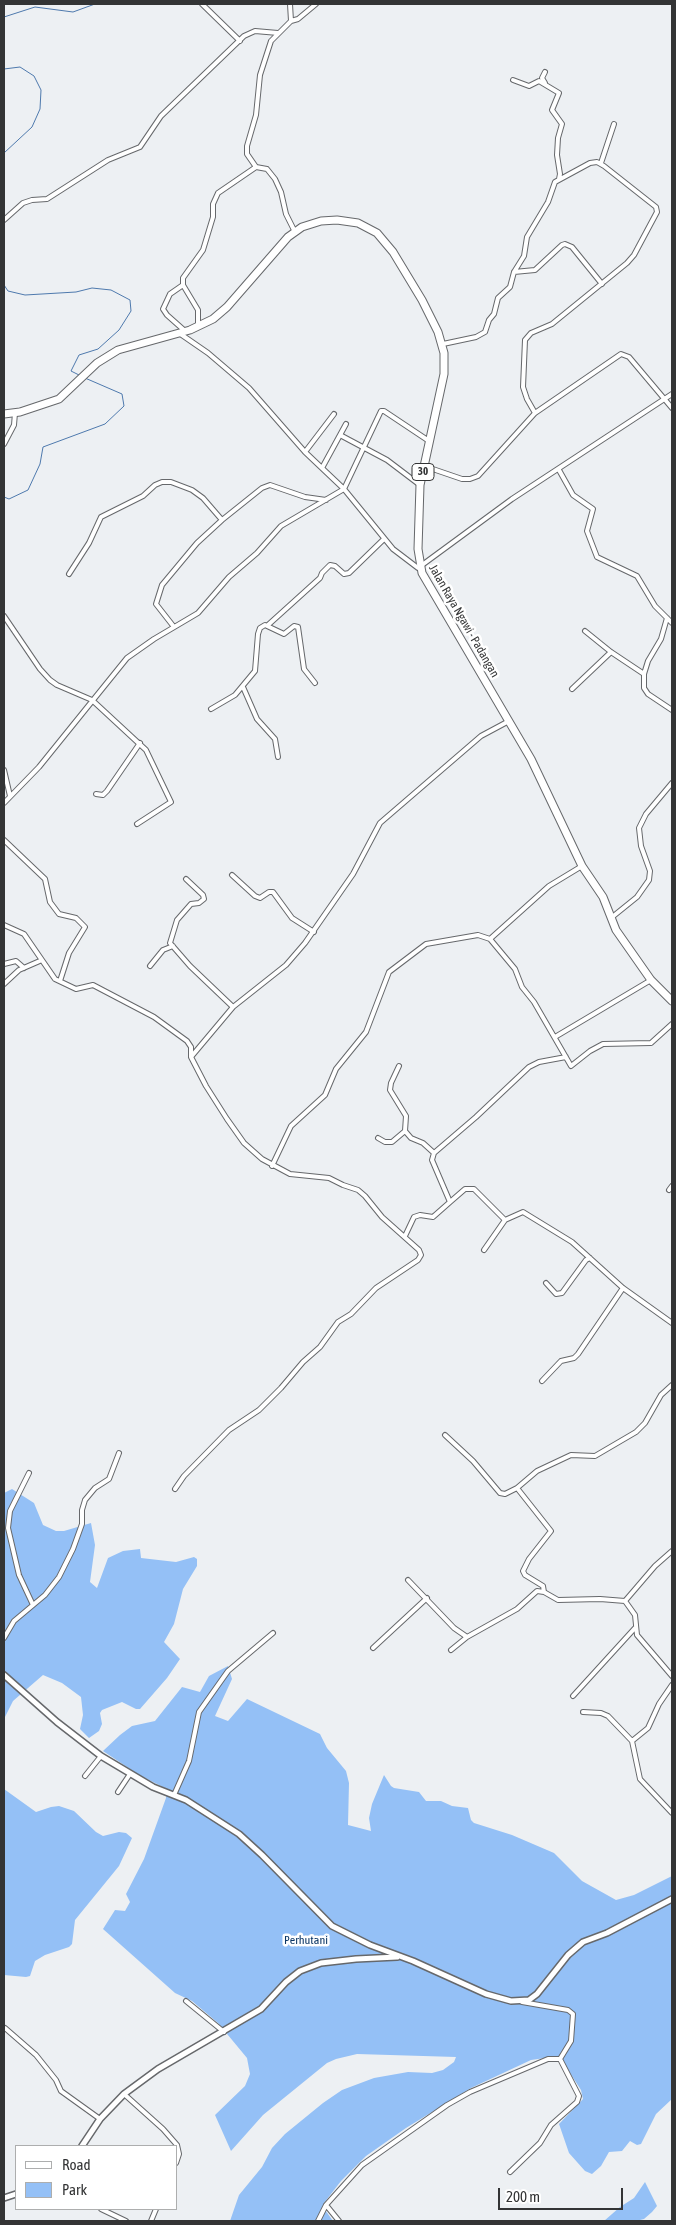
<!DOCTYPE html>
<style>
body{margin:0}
#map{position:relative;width:676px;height:2225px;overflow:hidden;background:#edf0f3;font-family:"Asap Condensed",sans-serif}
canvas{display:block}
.frame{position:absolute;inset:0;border:5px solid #333435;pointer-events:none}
.legend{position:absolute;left:15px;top:2145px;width:162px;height:65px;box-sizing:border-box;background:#fff;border:1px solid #adaeae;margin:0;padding:6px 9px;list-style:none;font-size:15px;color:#333435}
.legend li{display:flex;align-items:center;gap:10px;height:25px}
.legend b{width:25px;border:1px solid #adaeae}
.scale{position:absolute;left:498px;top:2188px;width:125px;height:22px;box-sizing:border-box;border:2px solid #333435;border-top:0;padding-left:6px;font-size:15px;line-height:18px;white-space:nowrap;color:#333435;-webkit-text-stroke:4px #fff;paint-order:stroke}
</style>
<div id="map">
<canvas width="676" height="2225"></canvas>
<div class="frame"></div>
<ul class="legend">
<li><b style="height:6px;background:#fff"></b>Road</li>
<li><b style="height:14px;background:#94c0f6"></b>Park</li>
</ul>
<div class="scale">200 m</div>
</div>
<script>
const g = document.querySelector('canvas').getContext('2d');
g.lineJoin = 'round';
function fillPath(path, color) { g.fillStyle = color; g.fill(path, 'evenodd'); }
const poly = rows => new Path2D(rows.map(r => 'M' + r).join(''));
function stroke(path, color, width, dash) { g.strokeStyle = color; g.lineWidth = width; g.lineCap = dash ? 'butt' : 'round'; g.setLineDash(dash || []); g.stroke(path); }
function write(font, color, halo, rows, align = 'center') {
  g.font = font + ' "Asap Condensed",sans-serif'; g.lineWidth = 5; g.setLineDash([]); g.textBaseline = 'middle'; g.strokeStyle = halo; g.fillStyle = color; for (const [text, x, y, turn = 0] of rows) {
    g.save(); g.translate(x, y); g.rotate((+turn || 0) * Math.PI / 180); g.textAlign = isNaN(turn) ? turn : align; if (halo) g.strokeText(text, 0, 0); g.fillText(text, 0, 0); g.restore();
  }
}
const green = poly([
 [12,1489,34,1503,43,1525,56,1531,64,1531,91,1523,95,1545,90,1582,97,1588,108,1558,123,1551,140,1549,141,1558,176,1562,194,1557,197,1559,197,1566,183,1589,174,1624,164,1642,180,1659,167,1678,140,1709,136,1709,122,1702,102,1710,100,1713,102,1724,99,1731,89,1738,80,1729,83,1715,81,1697,62,1683,43,1675,13,1701,4,1719,4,1493],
 [228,1666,232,1679,215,1716,228,1721,247,1699,320,1734,327,1748,346,1771,349,1783,348,1825,371,1831,369,1818,372,1804,384,1775,391,1786,394,1788,419,1792,426,1801,441,1801,452,1806,468,1808,471,1820,474,1823,512,1835,554,1853,582,1881,616,1900,634,1895,672,1876,672,2099,656,2114,641,2144,637,2145,630,2141,622,2151,609,2152,601,2166,592,2174,585,2171,569,2153,559,2124,583,2099,581,2090,559,2056,531,2060,471,2088,406,2128,366,2156,341,2181,324,2203,323,2207,333,2221,230,2221,239,2195,262,2167,272,2148,285,2134,323,2103,342,2090,374,2078,408,2072,432,2073,443,2070,454,2062,456,2057,357,2054,336,2059,327,2063,263,2115,231,2151,215,2115,245,2086,250,2074,247,2058,218,2023,192,2001,175,1993,103,1929,115,1910,125,1911,130,1902,126,1894,144,1859,166,1798,167,1789,139,1775,103,1751,120,1735,132,1726,155,1721,182,1687,200,1692,209,1676],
 [4,1789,36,1812,51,1807,59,1806,74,1811,96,1832,103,1836,119,1832,126,1833,132,1838,119,1866,75,1920,72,1944,69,1947,45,1955,35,1961,30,1976,26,1977,4,1975],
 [645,2182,657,2206,652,2212,644,2219,636,2221,604,2221,620,2207,634,2198]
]);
const stream = poly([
 [4,17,35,7,73,12,95,4],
 [4,69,20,67,34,76,41,90,40,109,32,127,4,153],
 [4,285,8,291,25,295,76,292,92,288,111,290,130,300,131,311,119,330,98,349,79,355,71,371,79,375],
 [4,497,9,499,28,490,40,464,43,447,105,424,124,406,122,394,85,378]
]);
const minor = poly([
 [202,4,240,41],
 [291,21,298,19,316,4],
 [513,80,529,86,539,81,559,93,552,110,562,124,558,138,557,155,560,174,559,179],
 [545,83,542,78,545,72],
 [601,163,614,124],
 [256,167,267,169,275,179,281,192,286,214,295,232],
 [4,220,23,203,32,200,47,199,108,160,140,147,161,116,244,36,255,31,278,33],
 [514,272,535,270,562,245,565,244,572,247,602,284],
 [183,285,170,294,163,309,167,315,185,331],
 [198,325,198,310,183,285,183,278,203,250,213,217,213,204,218,193,256,167,247,154,247,146,256,115,260,75,271,41,291,21,290,4],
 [179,333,208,353,249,388,305,452,344,489,393,549,418,568,512,499,672,394],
 [443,344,476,337,485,332,489,320,494,314,498,298,510,287,514,272,524,256,527,237,548,202,555,182,590,163,597,162,604,166,656,207,657,212,634,255,627,263,552,324,531,333,525,340,523,387,527,399,535,413],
 [340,435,387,460,420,485],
 [4,444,14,425,15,413],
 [305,452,334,414],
 [424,466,462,479,470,479,478,476,535,413,621,354,629,357,672,408],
 [322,468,346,424],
 [559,470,573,495,593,509,587,531,597,557,637,576,655,606,672,623],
 [69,574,89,543,101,517,143,496,155,485,162,482,171,482,192,490,203,498,222,520],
 [4,616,40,669,50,680,57,685,92,700,146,750,171,802,137,824],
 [667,618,661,639,648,661,644,674,644,688,648,694,672,710],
 [268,625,320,578,322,573,330,565,335,566,344,574,349,573,384,539],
 [174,627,156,604,162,585,197,543,222,520,262,488,270,485,305,497,326,500],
 [585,631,611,652,644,674],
 [243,687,257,719,275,739,278,757],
 [572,689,611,652],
 [211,709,235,695,255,671,258,634,260,628,265,625,284,634,294,626,298,627,304,669,315,683],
 [4,770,10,796],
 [96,794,103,795,107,791,140,743],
 [4,803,39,767,127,658,154,639,198,613,229,577,257,553,281,526,344,489,381,411,384,411,429,441],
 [4,840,45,879,50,902,59,914,76,918,85,927,69,953,60,981],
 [582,866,549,886,490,939,515,969,522,987,534,1002,571,1066,590,1051,603,1044,651,1043,672,1024],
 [232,875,255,896,260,898,269,892,273,892,292,918,314,932],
 [186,879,203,895,204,899,199,903,191,904,177,920,170,943,190,966,233,1007],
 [611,918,637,897,649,880,650,871,641,846,639,828,646,814,672,783],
 [4,925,24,934,55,979,76,989,93,985,154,1017,187,1041,191,1047,191,1057],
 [4,964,16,961,24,968],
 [150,966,163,950,173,946],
 [4,984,19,970,42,960],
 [555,1037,651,980],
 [399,1066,391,1083,390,1090,406,1116,405,1131,411,1138,423,1143,434,1153],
 [378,1138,385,1142,392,1142,405,1131],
 [272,1166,291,1126,325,1095,336,1069,366,1032,389,972,426,944,478,935,490,939],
 [669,1190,672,1186],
 [450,1202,465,1189,474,1189,505,1220],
 [405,1236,414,1217,420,1215,433,1217,450,1202,432,1160,434,1153,476,1117,529,1067,539,1062,566,1057],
 [484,1250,505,1220,523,1212,572,1242,623,1288,672,1323],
 [546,1283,556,1294,562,1293,586,1260,590,1258],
 [542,1381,561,1361,574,1358,578,1354,623,1288],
 [445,1435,473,1461,500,1493,505,1494,517,1488],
 [29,1473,10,1511,8,1528,19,1575,33,1605],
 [175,1489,184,1476,229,1430,259,1410,281,1388,303,1362,320,1347,338,1322,351,1314,376,1288,418,1260,421,1255,419,1250,382,1217,365,1196,358,1190,343,1185,329,1178,290,1174,262,1159,244,1143,227,1119,206,1086,191,1057,233,1007,286,965,305,943,353,874,380,823,481,736,509,721],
 [408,1580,454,1628,467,1637,517,1609,537,1591,544,1592,558,1600,600,1599,625,1601,635,1615,637,1635,672,1676],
 [544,1592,543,1586,525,1575,523,1571,529,1559,551,1531,517,1488,537,1471,571,1455,595,1456,636,1432,645,1423,661,1395,672,1385],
 [625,1601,655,1566,672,1551],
 [4,1638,14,1621,45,1595,59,1577,73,1549,82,1524,82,1510,85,1500,95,1488,109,1479,119,1453],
 [373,1648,427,1598],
 [451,1650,467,1637],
 [573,1696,635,1628],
 [583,1712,601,1713,608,1716,632,1741,640,1779,672,1813],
 [632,1741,648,1728,659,1704,672,1685],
 [85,1776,101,1756],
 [118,1792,130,1774],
 [174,1795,189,1761,199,1712,228,1671,273,1633],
 [186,2001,224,2032],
 [5,2028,36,2055,56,2080,61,2091,100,2119],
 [124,2094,163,2129,177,2145,179,2154,176,2163],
 [510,2172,540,2143,551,2125,577,2102,579,2096,560,2059,571,2041,573,2014,568,2010,522,2002],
 [326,2205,339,2221],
 [101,2209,126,2221],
 [151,2221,156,2209],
 [318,2221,326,2205,362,2165,447,2105,470,2092,548,2059,560,2059]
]);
const tertiary = poly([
 [4,1675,57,1722,101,1756,153,1787,186,1800,239,1834,262,1855,332,1926,370,1945,413,1961,486,1994,511,2001,529,2000,537,1994,568,1955,583,1942,607,1933,672,1899],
 [82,2146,100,2119,124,2094,158,2069,261,2009,286,1982,300,1971,321,1963,356,1959,397,1957],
 [4,2198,16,2194]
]);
const trunk = poly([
 [4,414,20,412,59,399,97,363,118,350,190,330,213,319,227,307,288,237,302,227,321,221,337,220,358,223,377,233,393,252,422,300,438,332,444,353,444,374,420,485,418,549,422,573,531,759,582,866,603,897,616,930,651,980,672,1001]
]);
const shields = [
 [423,472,22]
];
const shieldNames = [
 ["30",423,472]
];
const streetNames = [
 ["Jalan Raya Ngawi - Padangan",464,621,60]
];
const parkNames = [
 ["Perhutani",306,1940]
];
fillPath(green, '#94c0f6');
stroke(stream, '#4e79ad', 1);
stroke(minor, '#66686b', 6);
stroke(tertiary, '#66686b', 8);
stroke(trunk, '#66686b', 9);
stroke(minor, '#fff', 4);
stroke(tertiary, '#fff', 5);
stroke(trunk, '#fff', 7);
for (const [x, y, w] of shields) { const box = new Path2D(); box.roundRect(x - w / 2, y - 8.5, w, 17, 4); g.fillStyle = '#fff'; g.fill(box); stroke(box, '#333435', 1); }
write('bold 11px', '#333435', null, shieldNames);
write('12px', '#333435', '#fff', streetNames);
write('12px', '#0b3665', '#fff', parkNames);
</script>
